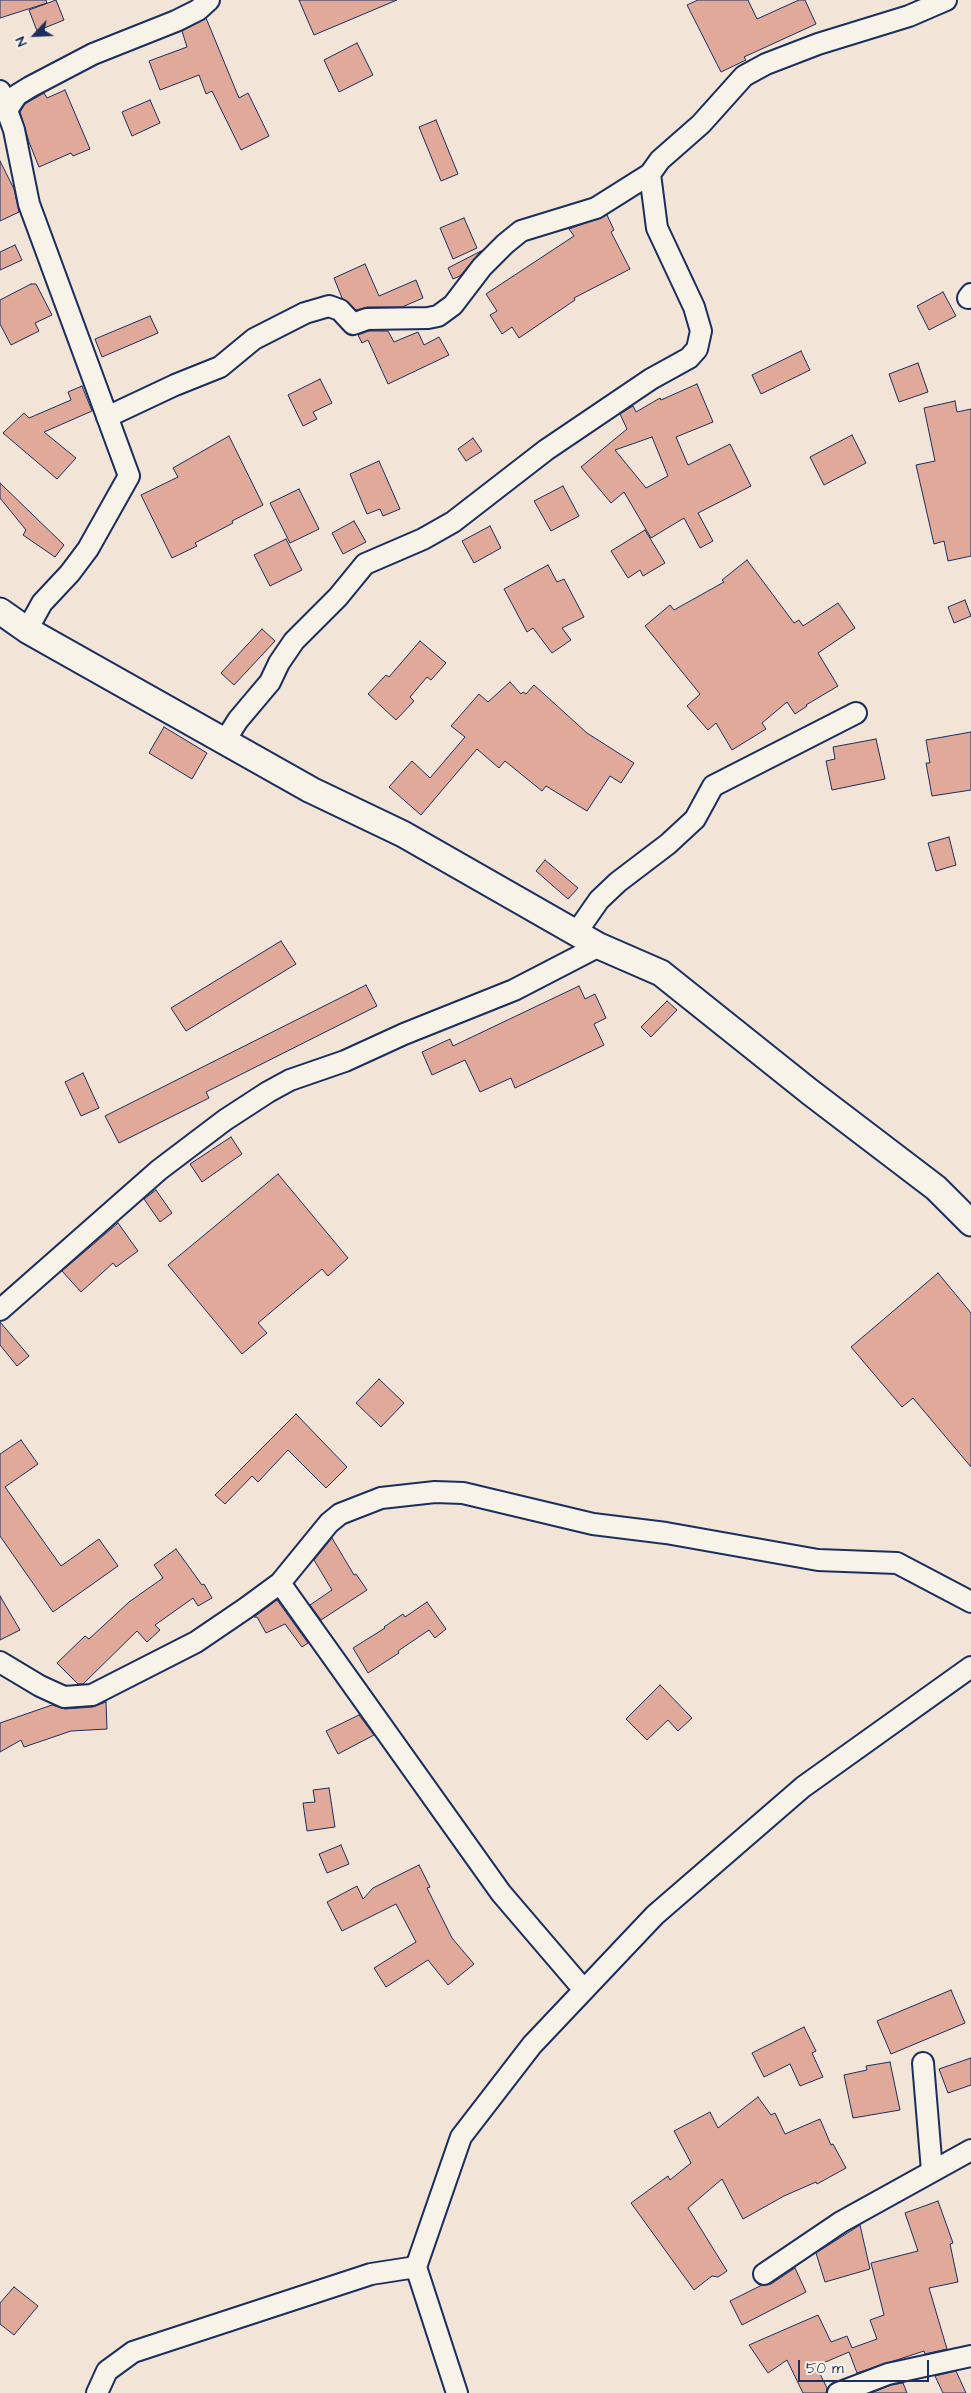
<!DOCTYPE html>
<style>
body{margin:0}
#map{position:relative;width:971px;height:2393px;overflow:hidden;background:#f3e4d8;font-family:"Architects Daughter",sans-serif}
canvas{display:block}
.north{position:absolute;left:10px;top:10px;width:50px;height:50px;-webkit-text-stroke:4px #f7f3e8;paint-order:stroke;rotate:245deg;font-size:14px;font-weight:700;line-height:20px;text-align:center;color:#1b2f5e}
.north::after{content:'';display:block;margin:auto;width:18px;height:22px;background:#1b2f5e;clip-path:polygon(50% 0,100% 100%,50% 72%,0 100%)}
.scale{position:absolute;left:798px;top:2360px;width:131px;height:22px;box-sizing:border-box;border:2px solid #1b2f5e;border-top:0;padding-left:6px;font-size:15px;line-height:18px;white-space:nowrap;color:#1b2f5e;-webkit-text-stroke:4px #f7f3e8;paint-order:stroke}
</style>
<div id="map">
<canvas width="971" height="2393"></canvas>
<div class="north">N</div>
<div class="scale">50 m</div>
</div>
<script>
const g = document.querySelector('canvas').getContext('2d');
g.lineJoin = 'round';
function fillPath(path, color) { g.fillStyle = color; g.fill(path, 'evenodd'); }
const poly = rows => new Path2D(rows.map(r => 'M' + r).join(''));
function stroke(path, color, width, dash) { g.strokeStyle = color; g.lineWidth = width; g.lineCap = dash ? 'butt' : 'round'; g.setLineDash(dash || []); g.stroke(path); }
const building = poly([
 [0,0,46,0,47,3,0,18,0,0],
 [56,0,64,20,37,31,29,10,56,0],
 [299,0,397,0,314,35,299,0],
 [698,0,748,0,757,19,799,0,805,0,816,24,744,57,746,60,721,72,687,5,698,0],
 [206,18,239,98,248,93,269,136,241,150,212,91,206,94,199,75,160,90,149,61,187,47,182,31,206,18],
 [357,43,373,75,339,92,324,60,357,43],
 [65,90,90,149,73,156,71,153,39,167,29,142,20,112,25,104,44,93,47,98,65,90],
 [150,100,160,123,132,136,122,112,150,100],
 [436,120,458,174,441,181,419,127,436,120],
 [0,161,14,189,19,212,0,221,0,161],
 [607,215,614,230,611,232,630,269,574,298,575,300,519,338,512,327,502,334,490,315,497,311,486,294,574,236,569,229,607,215],
 [464,218,477,248,453,259,440,228,464,218],
 [15,245,22,260,0,270,0,252,15,245],
 [481,251,460,276,453,279,448,268,481,251],
 [365,264,379,296,416,280,423,298,402,307,367,307,356,310,342,298,334,278,365,264],
 [31,284,36,284,52,315,35,323,39,331,11,345,0,324,0,300,31,284],
 [943,292,956,316,929,330,917,306,943,292],
 [150,316,158,333,102,357,95,339,150,316],
 [369,331,388,331,394,342,418,332,424,345,439,337,449,355,388,384,368,340,362,343,358,335,369,331],
 [801,351,810,370,761,394,752,375,801,351],
 [918,363,928,392,899,402,889,374,918,363],
 [320,379,332,403,313,412,317,419,303,426,288,395,320,379],
 [697,384,713,422,676,437,688,465,730,444,751,486,698,513,713,541,700,548,684,518,651,538,624,492,611,503,581,467,627,429,620,414,633,406,636,412,660,398,661,400,697,384],
 [652,437,668,476,646,488,615,450,652,437],
 [82,386,92,411,44,432,76,458,57,479,3,433,24,413,29,418,71,400,68,392,82,386],
 [955,401,957,412,971,409,971,556,948,561,944,541,934,544,916,465,935,461,924,408,955,401],
 [852,435,866,463,824,485,810,457,852,435],
 [229,436,263,505,232,521,233,523,195,543,197,546,172,558,141,495,178,477,173,468,229,436],
 [473,438,482,451,466,461,458,449,473,438],
 [379,461,400,509,383,516,380,509,367,514,350,474,379,461],
 [0,483,64,545,55,557,23,535,26,530,0,498,0,483],
 [563,486,579,516,551,531,534,501,563,486],
 [299,489,319,529,290,543,270,503,299,489],
 [354,521,366,542,343,554,332,533,354,521],
 [490,526,501,548,474,563,462,541,490,526],
 [645,530,665,563,643,576,640,570,628,578,611,551,645,530],
 [286,539,302,570,270,586,254,555,286,539],
 [747,560,794,623,799,620,803,626,838,603,855,628,818,653,838,686,806,705,807,706,795,714,787,702,762,723,766,729,732,750,716,723,708,730,687,706,700,694,645,626,670,605,674,610,724,582,722,580,747,560],
 [548,565,557,582,564,579,584,617,562,628,571,640,552,653,533,628,527,632,504,589,548,565],
 [965,600,971,616,954,623,948,607,965,600],
 [262,629,275,641,234,685,221,673,262,629],
 [420,641,446,663,431,680,427,677,410,697,414,701,396,720,368,694,386,675,389,677,420,641],
 [510,682,521,694,523,692,526,694,534,685,587,733,634,763,621,783,610,776,587,811,546,786,542,791,505,761,499,768,477,749,421,815,389,787,412,761,430,778,465,737,451,726,479,694,488,702,510,682],
 [164,727,207,753,192,779,149,753,164,727],
 [971,732,971,790,932,796,926,763,930,763,926,740,971,732],
 [876,739,885,779,832,790,826,761,835,759,833,747,876,739],
 [949,837,956,865,936,871,928,843,949,837],
 [545,860,578,888,568,899,536,871,545,860],
 [281,941,296,964,186,1031,171,1008,281,941],
 [366,985,377,1006,206,1092,209,1098,119,1143,105,1116,366,985],
 [579,986,585,999,595,994,606,1018,594,1024,604,1045,515,1088,511,1078,480,1092,465,1060,432,1075,422,1052,450,1039,453,1046,579,986],
 [667,1001,677,1010,651,1037,641,1027,667,1001],
 [83,1073,99,1108,81,1116,65,1082,83,1073],
 [231,1137,242,1154,202,1182,190,1164,231,1137],
 [278,1174,348,1258,328,1276,322,1269,258,1323,267,1333,242,1354,168,1265,278,1174],
 [156,1190,172,1213,160,1222,144,1199,156,1190],
 [118,1223,138,1251,116,1267,113,1263,81,1292,62,1271,118,1223],
 [938,1273,971,1313,971,1467,913,1398,902,1407,851,1347,938,1273],
 [0,1322,29,1356,17,1366,0,1345,0,1322],
 [379,1379,404,1403,381,1427,356,1403,379,1379],
 [296,1414,347,1467,326,1488,288,1450,258,1482,252,1476,225,1504,215,1495,296,1414],
 [21,1440,38,1464,5,1487,61,1566,99,1539,118,1566,53,1612,0,1536,0,1454,21,1440],
 [332,1538,354,1575,356,1574,367,1590,321,1620,310,1605,332,1590,314,1560,332,1538],
 [176,1549,202,1585,204,1584,212,1598,198,1606,193,1598,155,1625,160,1630,147,1642,137,1631,83,1684,78,1684,57,1663,85,1636,89,1639,129,1602,163,1578,154,1565,176,1549],
 [0,1596,20,1630,0,1640,0,1596],
 [277,1600,308,1643,302,1647,285,1624,266,1633,257,1617,254,1617,277,1600],
 [427,1602,446,1629,435,1638,429,1630,398,1651,399,1653,368,1673,353,1648,385,1628,384,1627,403,1614,405,1617,427,1602],
 [660,1685,692,1718,678,1731,668,1720,647,1740,626,1719,660,1685],
 [106,1702,107,1729,71,1731,24,1747,21,1740,0,1752,0,1723,52,1705,65,1709,93,1707,106,1702],
 [359,1715,374,1735,338,1754,326,1731,359,1715],
 [329,1788,335,1827,307,1831,303,1803,315,1802,313,1790,329,1788],
 [341,1845,349,1864,327,1873,319,1854,341,1845],
 [419,1865,430,1887,427,1888,452,1938,474,1964,448,1985,428,1960,386,1987,374,1968,416,1942,396,1904,342,1931,327,1902,357,1886,363,1899,373,1888,419,1865],
 [951,1990,965,2023,891,2054,877,2021,951,1990],
 [804,2027,816,2051,812,2053,823,2077,800,2086,790,2064,764,2077,752,2053,804,2027],
 [971,2058,971,2085,948,2093,939,2069,971,2058],
 [890,2062,900,2110,853,2118,844,2075,867,2070,866,2066,890,2062],
 [758,2097,771,2115,775,2113,785,2134,820,2119,831,2145,833,2144,846,2168,817,2184,816,2182,784,2196,743,2219,722,2179,688,2208,727,2271,718,2277,712,2276,694,2290,631,2203,668,2176,670,2180,691,2163,674,2131,710,2112,718,2128,758,2097],
 [938,2201,953,2243,950,2244,958,2282,929,2288,947,2349,925,2354,924,2351,857,2373,849,2352,816,2366,827,2388,826,2393,803,2393,787,2360,768,2373,749,2345,818,2315,831,2342,847,2336,852,2348,877,2339,870,2320,884,2315,871,2263,918,2251,905,2213,938,2201],
 [860,2225,870,2269,825,2282,816,2253,860,2225],
 [795,2268,806,2292,742,2325,730,2301,762,2285,771,2284,795,2268],
 [14,2287,38,2306,14,2335,0,2324,0,2303,14,2287],
 [956,2371,966,2393,943,2393,935,2376,956,2371],
 [903,2383,907,2393,871,2393,891,2385,903,2383]
]);
const minor = poly([
 [0,91,14,130,29,204,129,476,88,549,70,573,42,603,27,630],
 [7,110,17,95,30,87,93,54,176,21,198,10,209,0],
 [968,298,971,294],
 [107,417,175,385,220,367,254,339,305,313,329,306,340,310,353,324,367,319,428,318,438,316,453,305,482,267,505,244,521,231,596,208,650,174,660,160,701,124,744,76,766,64,818,44,909,16,946,0],
 [224,742,238,720,270,682,279,663,294,641,338,597,365,564,423,539,453,522,546,450,651,379,689,358,697,349,701,331,694,307,657,228,650,174],
 [576,933,599,900,618,882,668,844,695,819,713,786,856,713],
 [0,1310,159,1170,225,1120,268,1092,290,1080,345,1061,404,1034,514,990,599,946],
 [280,1583,501,1893,584,1990],
 [0,1662,40,1686,64,1697,92,1695,196,1642,246,1608,280,1583,329,1523,340,1514,381,1498,435,1492,463,1493,593,1524,666,1533,818,1560,897,1563,971,1602],
 [923,2063,932,2171],
 [764,2274,841,2222,971,2150],
 [97,2393,107,2371,133,2352,371,2274,416,2267],
 [457,2393,416,2267,461,2137,532,2045,655,1915,803,1787,971,1667],
 [838,2393,888,2374,971,2356]
]);
const tertiary = poly([
 [0,611,27,630,311,790,403,834,599,946,661,973,810,1092,936,1188,971,1223]
]);
fillPath(building, '#e1a999');
stroke(building, '#1b2f5e', 1);
stroke(minor, '#1b2f5e', 24);
stroke(tertiary, '#1b2f5e', 29);
stroke(minor, '#f7f3e8', 20);
stroke(tertiary, '#f7f3e8', 25);
</script>
